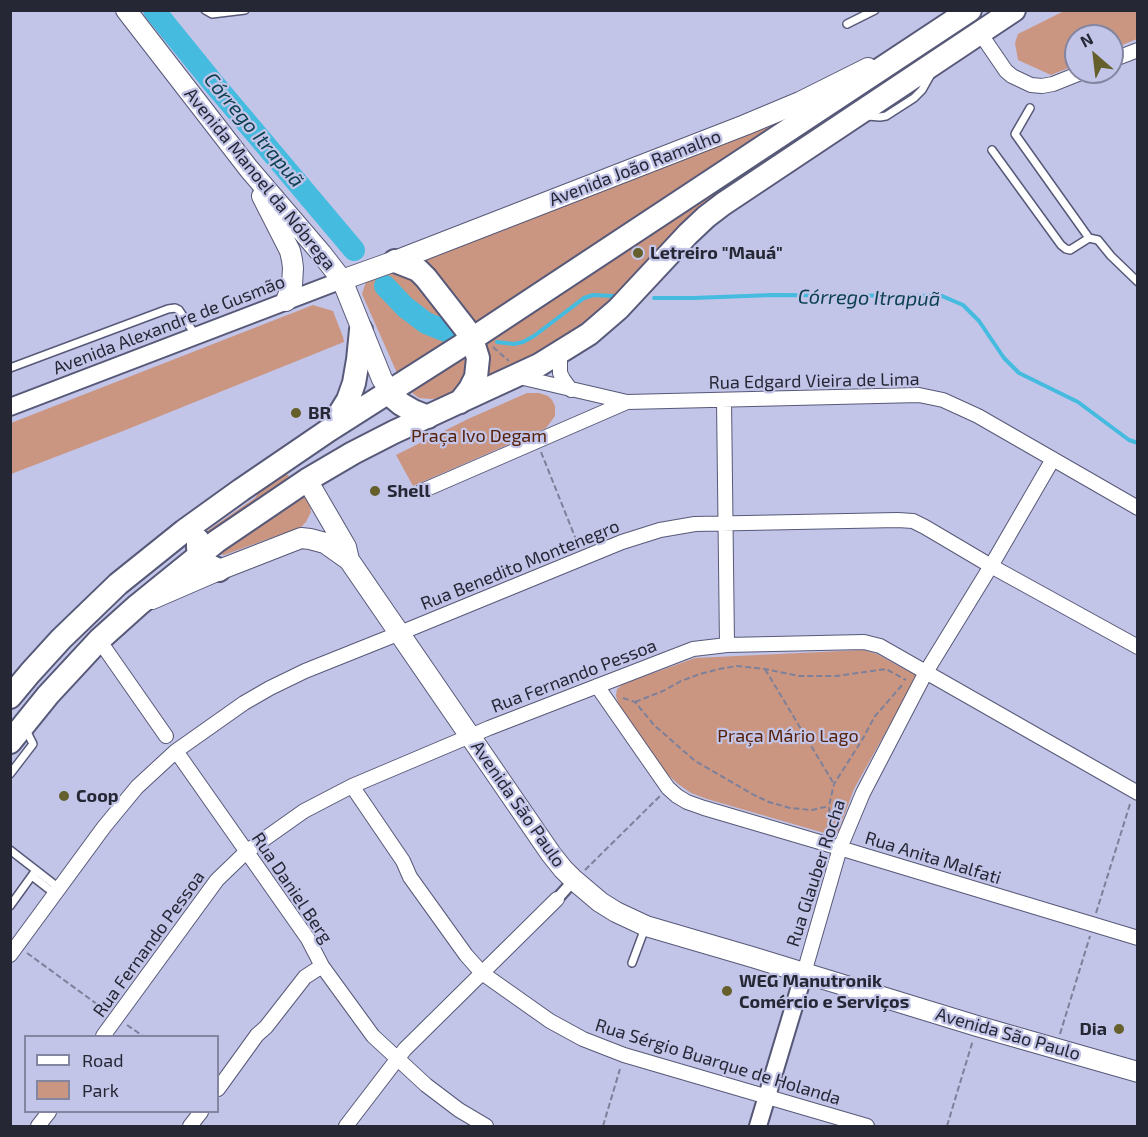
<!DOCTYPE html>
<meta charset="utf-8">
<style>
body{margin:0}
#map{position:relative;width:1148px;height:1137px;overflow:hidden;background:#c2c4e8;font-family:"Exo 2",sans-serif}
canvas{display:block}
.frame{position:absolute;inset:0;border:12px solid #262735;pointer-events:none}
.legend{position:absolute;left:24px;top:1035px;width:195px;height:78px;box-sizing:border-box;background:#c2c4e8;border:2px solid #8485a0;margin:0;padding:8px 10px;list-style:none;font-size:18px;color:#262735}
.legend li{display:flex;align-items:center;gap:12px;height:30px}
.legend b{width:30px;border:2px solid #8485a0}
.north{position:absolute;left:1064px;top:24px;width:60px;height:60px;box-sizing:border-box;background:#c2c4e8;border:2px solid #8485a0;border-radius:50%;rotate:332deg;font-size:16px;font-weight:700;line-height:24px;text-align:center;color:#262735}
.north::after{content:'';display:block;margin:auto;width:21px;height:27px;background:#655f2b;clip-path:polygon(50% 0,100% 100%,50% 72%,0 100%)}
</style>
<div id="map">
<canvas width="1148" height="1137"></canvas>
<div class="frame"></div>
<ul class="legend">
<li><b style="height:8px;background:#fff"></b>Road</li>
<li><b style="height:16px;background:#cb9681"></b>Park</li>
</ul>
<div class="north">N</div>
</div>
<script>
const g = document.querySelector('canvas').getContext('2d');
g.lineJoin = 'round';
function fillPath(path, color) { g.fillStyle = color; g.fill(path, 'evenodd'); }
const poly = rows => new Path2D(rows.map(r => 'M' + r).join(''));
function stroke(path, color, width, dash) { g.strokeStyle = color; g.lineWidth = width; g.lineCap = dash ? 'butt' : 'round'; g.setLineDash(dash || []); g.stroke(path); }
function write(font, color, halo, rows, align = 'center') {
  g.font = font + ' "Exo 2",sans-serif'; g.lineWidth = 4.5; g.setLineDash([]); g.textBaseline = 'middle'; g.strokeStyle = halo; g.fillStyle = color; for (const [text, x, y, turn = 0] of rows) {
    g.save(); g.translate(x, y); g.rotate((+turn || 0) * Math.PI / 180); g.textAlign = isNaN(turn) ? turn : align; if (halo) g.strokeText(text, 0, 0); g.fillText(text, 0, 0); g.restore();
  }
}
const green = poly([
 [1064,11,1137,11,1137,39,1112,49,1112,36,1076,36,1076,65,1051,75,1018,60,1015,43,1018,34],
 [780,121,808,135,584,329,457,398,430,399,419,398,411,392,404,385,397,373,362,294,366,282,751,133],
 [313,305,333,311,343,337,344,342,123,431,11,474,11,423],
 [527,393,539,393,548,396,552,400,555,406,555,416,546,428,413,486,396,455,468,419],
 [285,473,289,476,288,480,208,534,206,533,207,531,255,498,265,484],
 [304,495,309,501,311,512,306,522,301,527,224,555,219,554,219,550],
 [863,650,877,654,917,676,854,789,837,835,831,835,707,799,691,793,678,784,667,774,618,704,616,695,617,689,623,684,695,658]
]);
const stream = poly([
 [654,298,693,298,773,295,942,296,963,305,979,321,1004,358,1019,373,1078,402,1129,440,1138,443],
 [497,342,514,344,523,342,534,336,584,298,593,295,613,296]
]);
const river = poly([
 [154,10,214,84,354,250],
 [385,286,405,307,426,323,451,333]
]);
const path = poly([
 [493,347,509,361],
 [541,452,579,547],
 [765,669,834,784],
 [623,698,635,702,654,725,695,761,754,795,769,802,790,808,812,810,829,806],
 [635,702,663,691,681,681,700,674,719,669,737,666,765,669,799,676,836,676,886,669,906,680],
 [831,831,829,806,834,784,862,740,875,716,904,683],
 [585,870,660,796],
 [1096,913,1130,804],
 [27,953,105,1010],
 [127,1025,143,1036],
 [1060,1034,1090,936],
 [603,1126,620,1069],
 [947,1126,973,1040]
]);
const service = poly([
 [205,10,212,14,245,10],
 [847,24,875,10],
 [1030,108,1015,134,1089,238,1098,240,1111,256,1138,282],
 [867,116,880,117,886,116,914,98,922,90,931,74],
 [992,150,1061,245,1066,249,1070,250,1089,238],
 [10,368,168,309,175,308,179,310,196,336],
 [10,774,33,744,27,732,25,730],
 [10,850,59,888],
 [32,876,55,894],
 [10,906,36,870],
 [632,963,645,928]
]);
const pedestrian = poly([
 [557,899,574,880]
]);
const minor = poly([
 [980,33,1006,71,1012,76,1031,85,1042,86,1053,84,1083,72],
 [1112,60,1138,50],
 [560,353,560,373,563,379,571,390],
 [515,376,627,402,919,395,943,400,978,416,1138,508],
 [724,400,727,645],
 [422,491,627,402],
 [99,640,166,736],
 [597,686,668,788,677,796,687,802,704,808,823,843,1138,938],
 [176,751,308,939,322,966,373,1036,426,1085,459,1110,486,1126],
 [352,786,403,861,410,877,466,955,482,973,550,1021,583,1039,624,1055,867,1126],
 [10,955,104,827,137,787,176,751,244,703,270,688,305,671,400,633,622,542,660,530,695,524,898,520,913,521,925,527,991,566,1138,647],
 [804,973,840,848,863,793,926,672,991,566,1053,459],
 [103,1036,217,880,246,852,304,811,352,786,489,728,693,649,727,645,864,642,880,646,1138,793],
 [218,1089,257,1035,266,1027,305,977,322,966],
 [38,1126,49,1112],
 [190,1126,201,1112],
 [346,1126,405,1049,557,899]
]);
const tertiary = poly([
 [10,407,342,280],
 [758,1126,804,973]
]);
const secondary = poly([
 [126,10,249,169,321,253,342,280,382,379,390,391],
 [262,196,290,251,292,260,293,268,292,285,286,301],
 [342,280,395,261,745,125,800,102,868,68],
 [307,480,346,547,349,560],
 [152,599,219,570,301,538,310,539,325,543,349,560,551,854,563,869,574,880,600,902,616,912,646,926,752,957,977,1026,1138,1072]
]);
const trunk = poly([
 [395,261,418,270,426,278,465,328,472,339,478,358,476,377,470,389,460,402],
 [390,391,395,399,401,404,413,411,428,417],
 [333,424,348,400,354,383,358,360,361,330],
 [198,540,198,548,204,562,210,566,219,570],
 [10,697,30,673,61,639,118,584,184,531,241,490,329,430,472,339,970,10],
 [10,742,48,695,99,640,138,605,217,541,307,480,353,453,394,432,539,365,589,334,618,309,688,234,706,217,723,204,1014,10]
]);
const markers = [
 [638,253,6,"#655f2b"],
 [296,413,6,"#655f2b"],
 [375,491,6,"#655f2b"],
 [64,796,6,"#655f2b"],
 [727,991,6,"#655f2b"],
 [1119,1029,6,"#655f2b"]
];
const streetNames = [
 ["Avenida João Ramalho",635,168,-21],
 ["Avenida Manoel da Nóbrega",260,179,51],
 ["Avenida Alexandre de Gusmão",169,325,-21],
 ["Rua Edgard Vieira de Lima",814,381,-1],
 ["Rua Benedito Montenegro",520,565,-22],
 ["Rua Fernando Pessoa",574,676,-21],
 ["Avenida São Paulo",518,804,55],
 ["Rua Anita Malfati",933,858,17],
 ["Rua Glauber Rocha",816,873,-72],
 ["Rua Daniel Berg",292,888,56],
 ["Rua Fernando Pessoa",149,944,-54],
 ["Avenida São Paulo",1008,1034,16],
 ["Rua Sérgio Buarque de Holanda",718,1062,17]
];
const poiNames = [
 ["Letreiro \"Mauá\"",650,253],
 ["BR",308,413],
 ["Shell",387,491],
 ["Coop",76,796],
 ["WEG Manutronik",739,981],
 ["Comércio e Serviços",739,1002],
 ["Dia",1107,1029,"right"]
];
const parkNames = [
 ["Praça Ivo Degam",479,436],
 ["Praça Mário Lago",788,736]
];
const waterNames = [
 ["Córrego Itrapuã",254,130,50],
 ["Córrego Itrapuã",869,298,1]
];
fillPath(green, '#cb9681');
stroke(stream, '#45bbdf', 4);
stroke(river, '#45bbdf', 22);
stroke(service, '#575978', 10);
stroke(pedestrian, '#575978', 14);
stroke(minor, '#575978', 16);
stroke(tertiary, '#575978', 20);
stroke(secondary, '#575978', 22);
stroke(trunk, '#575978', 26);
stroke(path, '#7e809a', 2, [6, 3]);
stroke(service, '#fff', 7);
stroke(pedestrian, '#fff', 10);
stroke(minor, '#fff', 14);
stroke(tertiary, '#fff', 16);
stroke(secondary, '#fff', 20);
stroke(trunk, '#fff', 22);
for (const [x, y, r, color] of markers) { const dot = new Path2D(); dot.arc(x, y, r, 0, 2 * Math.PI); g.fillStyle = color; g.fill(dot); stroke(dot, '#c2c4e8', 2); }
write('18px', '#262735', '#c2c4e8', streetNames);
write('bold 18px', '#262735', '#c2c4e8', poiNames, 'left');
write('18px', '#572108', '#c2c4e8', parkNames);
write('italic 20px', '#0c4050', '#c2c4e8', waterNames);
</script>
